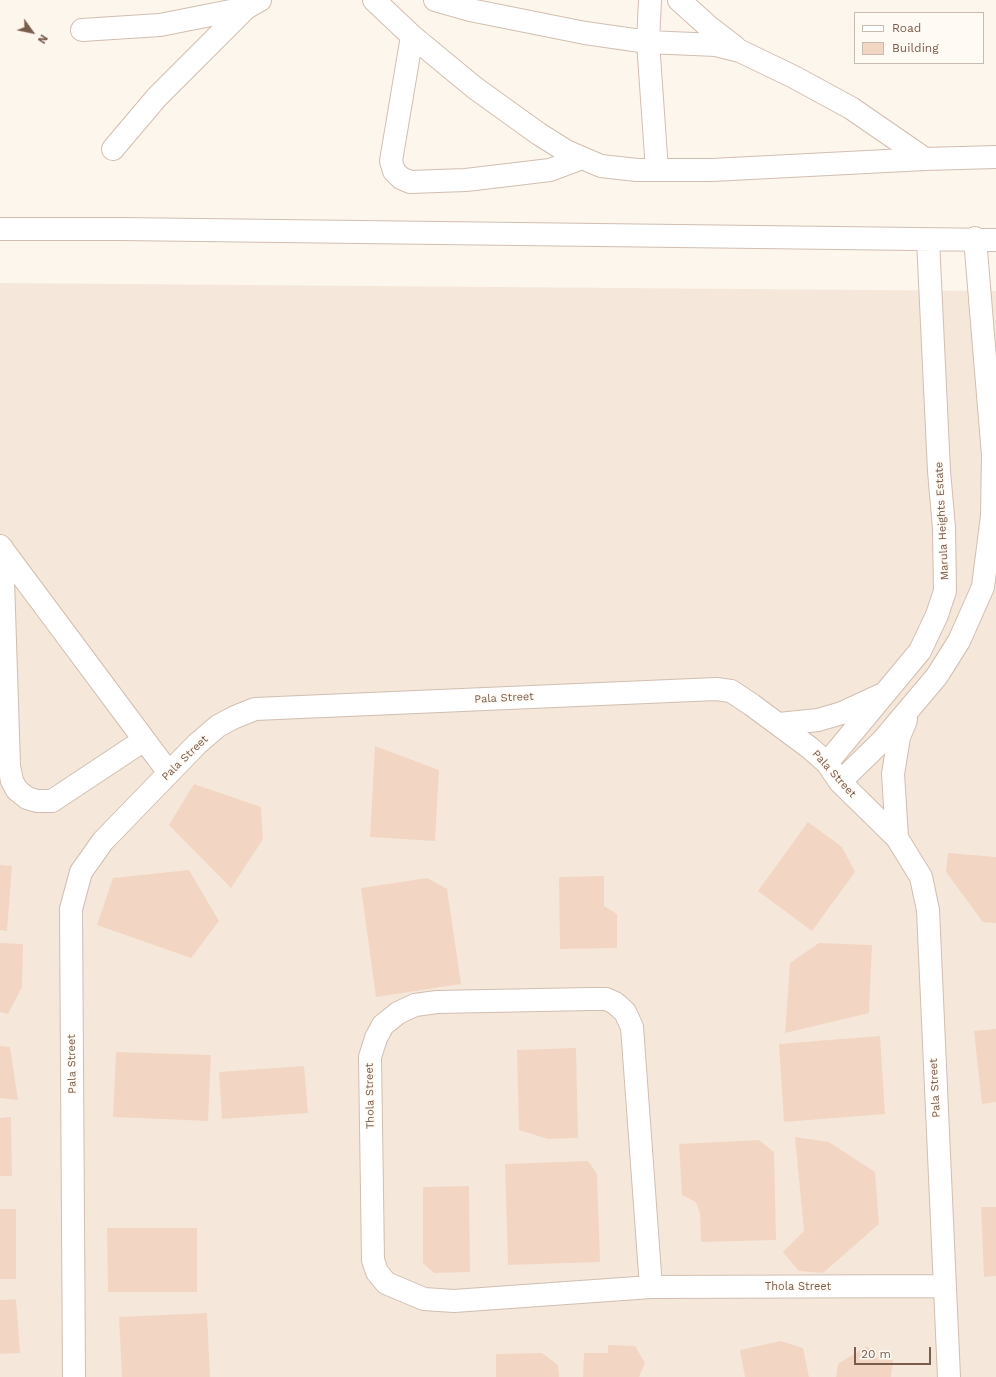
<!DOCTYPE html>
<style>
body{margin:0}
#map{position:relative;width:996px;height:1377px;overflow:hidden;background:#fdf6ec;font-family:"Work Sans",sans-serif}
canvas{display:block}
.legend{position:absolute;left:854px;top:12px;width:130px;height:52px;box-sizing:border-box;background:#fffaf3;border:1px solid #cabbb1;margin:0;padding:5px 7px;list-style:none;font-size:12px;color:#7a5c4d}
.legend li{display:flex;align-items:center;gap:8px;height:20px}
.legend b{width:20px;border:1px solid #cabbb1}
.north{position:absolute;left:12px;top:12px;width:40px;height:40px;-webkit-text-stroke:3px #fffaf3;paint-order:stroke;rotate:123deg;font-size:11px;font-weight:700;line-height:16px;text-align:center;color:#7a5c4d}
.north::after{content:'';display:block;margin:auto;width:14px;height:18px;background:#7a5c4d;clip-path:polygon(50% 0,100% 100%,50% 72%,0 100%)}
.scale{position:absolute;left:854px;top:1347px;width:77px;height:18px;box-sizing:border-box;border:2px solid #7a5c4d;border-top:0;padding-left:5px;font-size:12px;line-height:14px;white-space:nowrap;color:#7a5c4d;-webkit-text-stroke:3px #fffaf3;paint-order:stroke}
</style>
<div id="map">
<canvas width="996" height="1377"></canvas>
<ul class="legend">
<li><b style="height:5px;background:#fff"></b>Road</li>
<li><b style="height:11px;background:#f3d5c3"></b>Building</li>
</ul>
<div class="north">N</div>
<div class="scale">20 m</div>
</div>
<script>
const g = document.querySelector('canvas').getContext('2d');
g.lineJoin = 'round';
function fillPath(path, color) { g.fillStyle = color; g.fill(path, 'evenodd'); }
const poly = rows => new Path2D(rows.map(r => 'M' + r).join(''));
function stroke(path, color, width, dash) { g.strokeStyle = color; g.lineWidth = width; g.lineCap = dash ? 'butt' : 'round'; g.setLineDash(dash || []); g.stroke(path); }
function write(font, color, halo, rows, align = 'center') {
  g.font = font + ' "Work Sans",sans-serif'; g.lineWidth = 3; g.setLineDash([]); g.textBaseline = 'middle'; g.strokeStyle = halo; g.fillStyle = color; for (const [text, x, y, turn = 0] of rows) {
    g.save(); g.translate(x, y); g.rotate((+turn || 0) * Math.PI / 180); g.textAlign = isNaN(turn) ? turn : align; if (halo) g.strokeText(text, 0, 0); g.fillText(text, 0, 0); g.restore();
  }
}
const residential = poly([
 [0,283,996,291,996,1377,0,1377]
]);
const building = poly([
 [375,746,439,770,435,841,370,837],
 [194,784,261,807,263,839,231,888,169,825],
 [808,822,842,847,855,872,812,931,758,891],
 [948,853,996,857,996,923,983,922,946,872],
 [0,865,12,866,7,931,0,930],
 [189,870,219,921,191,958,97,925,113,878],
 [604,876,604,906,617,914,617,948,560,949,559,877],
 [427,878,447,889,461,984,376,997,361,888],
 [0,943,23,944,22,987,8,1014,0,1012],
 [819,943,872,945,869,1013,785,1033,790,963],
 [996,1029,996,1102,982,1104,974,1031],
 [880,1036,885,1114,784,1122,779,1044],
 [0,1046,10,1047,18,1100,0,1098],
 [576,1048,578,1138,548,1139,519,1130,517,1050],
 [116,1052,211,1055,208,1121,113,1117],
 [304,1066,308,1113,222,1119,219,1072],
 [11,1117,12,1176,0,1176,0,1118],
 [795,1137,829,1142,875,1172,879,1224,823,1273,799,1271,783,1252,804,1231],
 [759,1140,774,1152,776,1240,701,1242,700,1213,696,1202,682,1195,679,1144],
 [588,1161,597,1174,600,1262,508,1265,505,1164],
 [469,1186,470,1272,434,1273,423,1263,423,1187],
 [981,1207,996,1207,996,1276,984,1277],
 [0,1209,16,1209,16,1279,0,1279],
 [107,1228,197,1228,197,1292,108,1292],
 [16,1299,20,1353,0,1354,0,1300],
 [207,1313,210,1377,122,1377,119,1317],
 [781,1341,803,1348,809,1377,745,1377,740,1350],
 [608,1345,635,1346,645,1363,639,1377,583,1377,584,1353,608,1353],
 [867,1346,876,1358,893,1360,891,1377,836,1377,838,1364],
 [542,1353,558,1365,559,1377,496,1377,496,1354]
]);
const minor = poly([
 [374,0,412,36,475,88,539,134,566,151,601,166,637,170,712,170,925,159],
 [435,0,470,10,585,33,648,42,716,45,740,51,794,77,851,108,925,159,996,157],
 [650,0,648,42,657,170],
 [679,0,709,27,735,47],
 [82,30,160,25,246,8,260,0],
 [412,36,391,161,394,171,401,178,410,182,466,180,550,170,582,158],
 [113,149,157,97,246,8],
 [0,229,121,229,996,240],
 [0,546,169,773],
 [2,548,9,766,12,781,17,790,27,798,37,801,52,801,144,740],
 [779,724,818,720,842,713,881,695],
 [827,763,920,651,937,615,945,591,944,528,939,471,928,240],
 [840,782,883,740,937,676,959,641,983,587,992,516,993,455,975,238],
 [897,838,893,774,899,737,906,720],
 [591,999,606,999,615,1003,625,1012,632,1027,651,1287,454,1301,424,1299,386,1283,377,1272,373,1260,370,1057,376,1038,383,1025,398,1013,415,1005,437,1002,591,999],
 [651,1287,944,1286],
 [74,1377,71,909,81,872,103,841,197,744,218,726,235,717,255,709,716,689,731,691,752,705,810,748,827,763,840,782,897,838,921,877,928,910,949,1377]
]);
const streetNames = [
 ["Marula Heights Estate",942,521,-93],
 ["Pala Street",504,698,-3],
 ["Pala Street",185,758,-44],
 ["Pala Street",834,774,48],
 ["Pala Street",72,1064,-91],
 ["Pala Street",935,1088,-93],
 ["Thola Street",370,1096,-91],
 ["Thola Street",798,1287]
];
fillPath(residential, '#f5e8da');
fillPath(building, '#f3d5c3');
stroke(minor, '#d1beb0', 24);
stroke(minor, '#fff', 22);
write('11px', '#7a5c4d', '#fffaf3', streetNames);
</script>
